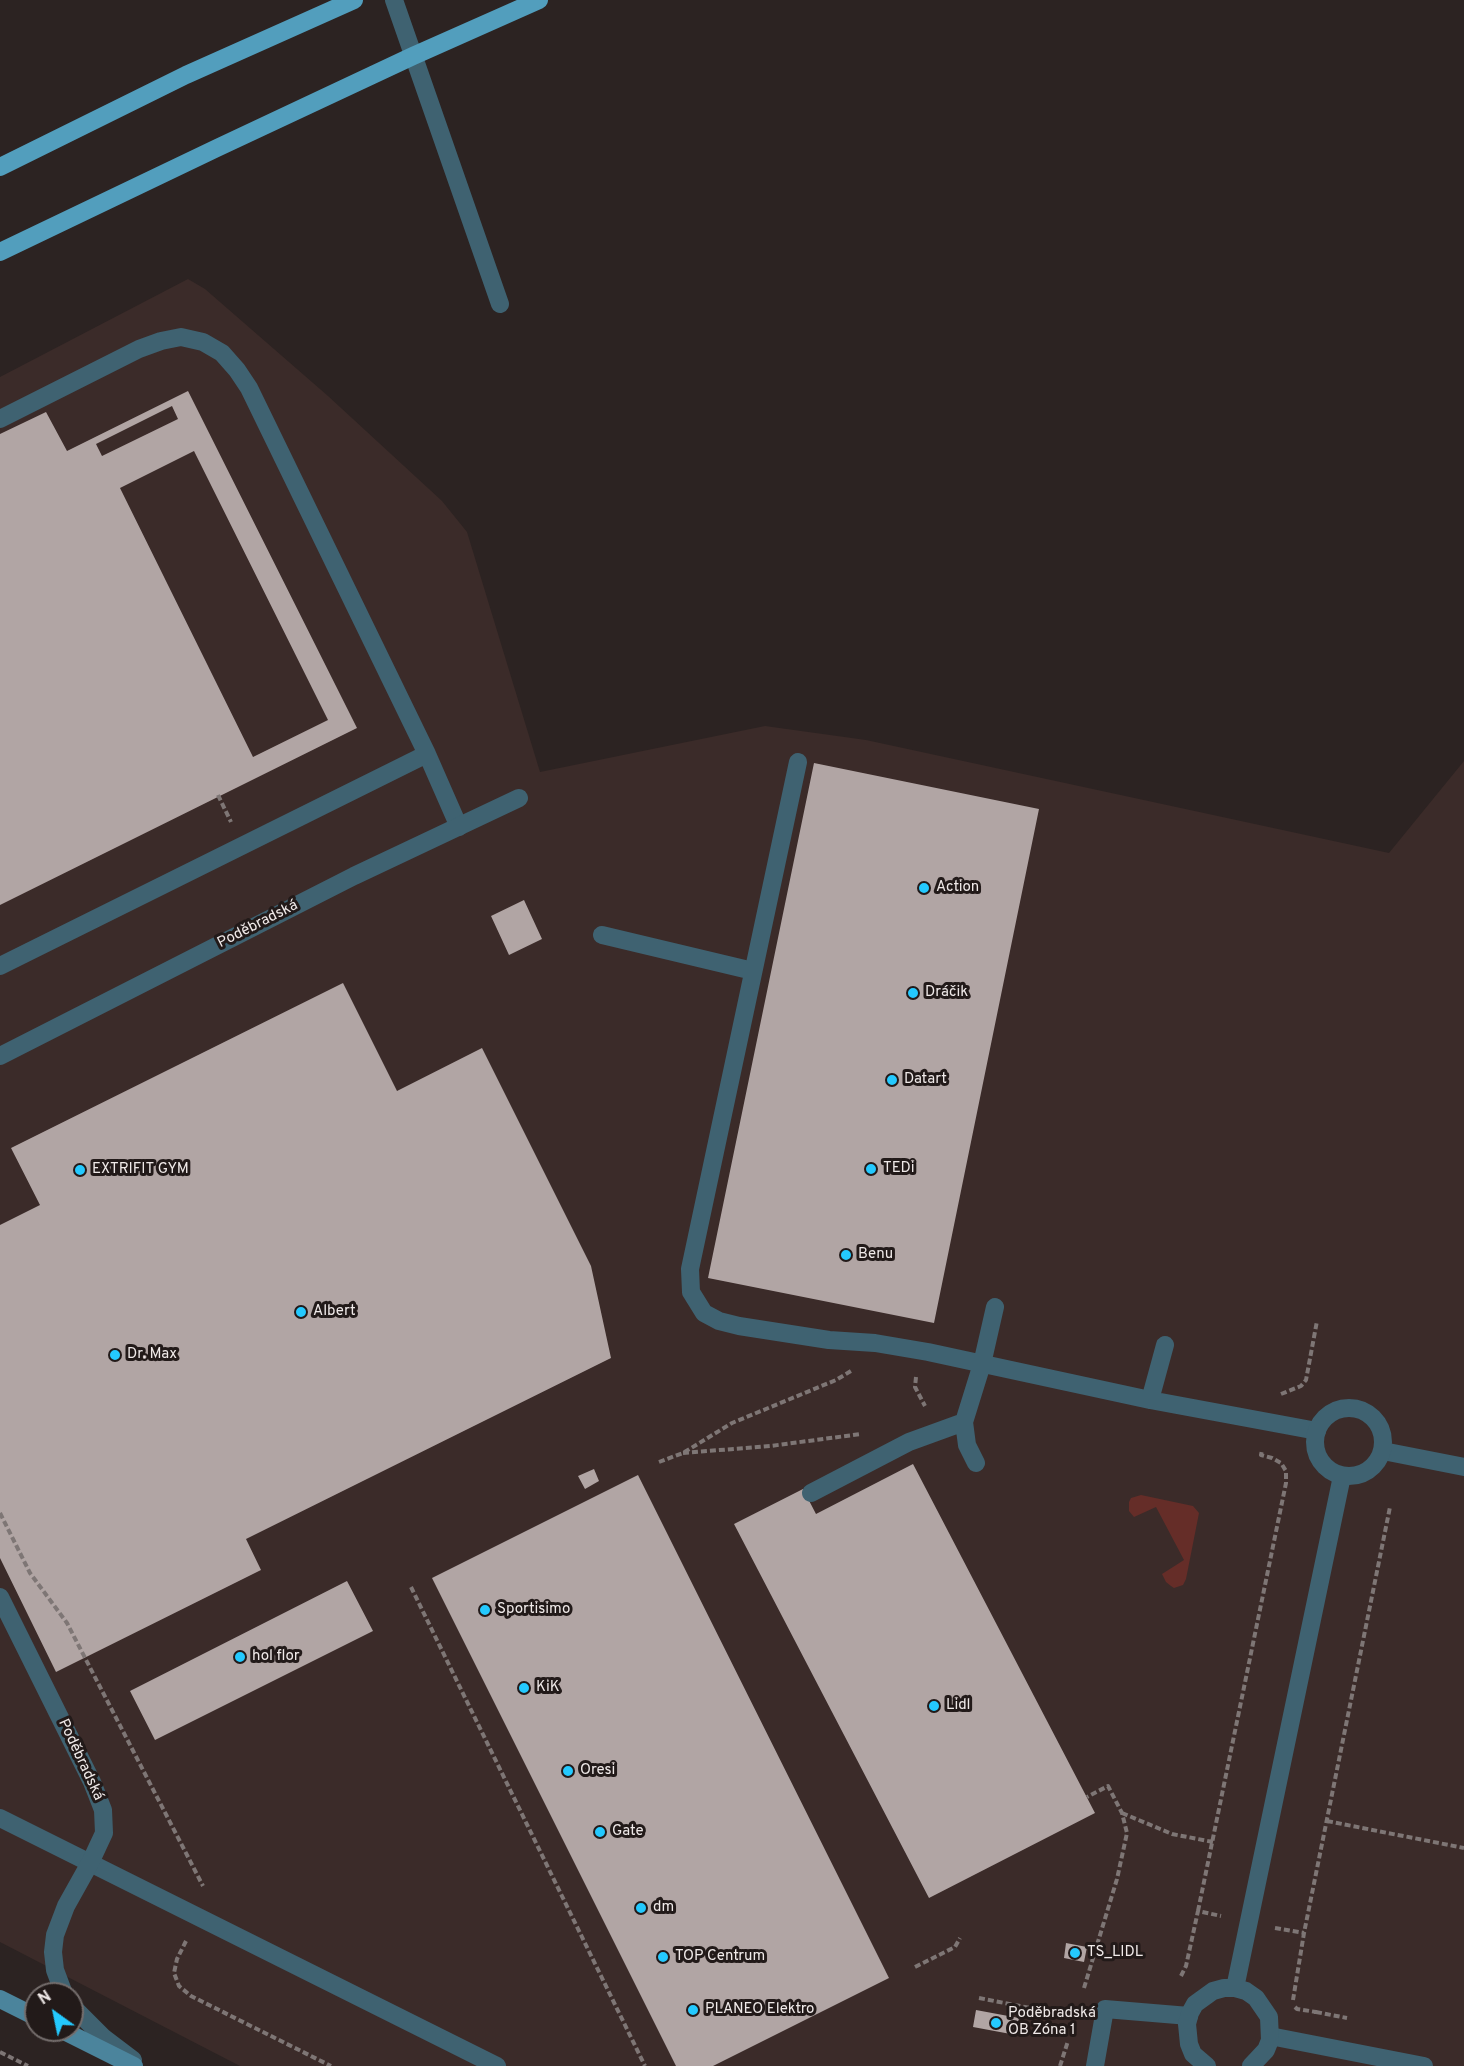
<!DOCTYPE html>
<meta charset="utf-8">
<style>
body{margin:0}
#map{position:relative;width:1464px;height:2066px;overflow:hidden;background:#2c2322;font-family:Overpass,sans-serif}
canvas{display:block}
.north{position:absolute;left:24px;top:1982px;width:60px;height:60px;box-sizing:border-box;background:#221a19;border:2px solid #746d6c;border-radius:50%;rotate:327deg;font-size:16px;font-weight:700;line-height:24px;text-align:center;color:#f0eae9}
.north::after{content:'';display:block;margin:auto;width:21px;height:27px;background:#24c9fe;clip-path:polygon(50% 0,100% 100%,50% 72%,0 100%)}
</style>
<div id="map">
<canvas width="1464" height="2066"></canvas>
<div class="north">N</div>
</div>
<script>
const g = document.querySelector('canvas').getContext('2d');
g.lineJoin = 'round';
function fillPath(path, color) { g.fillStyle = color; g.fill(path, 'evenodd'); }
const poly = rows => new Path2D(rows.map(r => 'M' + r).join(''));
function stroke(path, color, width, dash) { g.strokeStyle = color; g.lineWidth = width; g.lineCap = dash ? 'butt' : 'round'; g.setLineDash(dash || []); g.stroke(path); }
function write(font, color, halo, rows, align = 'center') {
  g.font = font + ' Overpass,sans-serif'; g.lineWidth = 6; g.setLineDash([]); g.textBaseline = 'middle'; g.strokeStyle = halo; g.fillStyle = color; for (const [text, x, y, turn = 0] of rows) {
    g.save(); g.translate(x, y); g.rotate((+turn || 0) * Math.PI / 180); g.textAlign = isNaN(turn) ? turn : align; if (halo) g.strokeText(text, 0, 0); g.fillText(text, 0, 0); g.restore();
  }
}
const built = poly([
 [188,279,205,289,328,396,442,501,467,532,540,772,765,726,866,740,1389,853,1464,761,1464,2066,240,2066,0,1942,0,377]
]);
const green = poly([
 [1141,1495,1193,1506,1199,1513,1186,1579,1183,1585,1174,1588,1171,1586,1166,1582,1162,1574,1184,1560,1156,1507,1134,1517,1129,1511,1129,1502,1131,1498]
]);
const building = poly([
 [188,391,357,728,0,905,0,434,46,412,67,451],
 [172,406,178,419,102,456,96,444],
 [194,451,328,720,253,757,120,488],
 [814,763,1039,809,934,1323,708,1278],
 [524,900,542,939,509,955,491,916],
 [343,983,397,1091,482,1048,591,1266,611,1358,246,1539,261,1570,56,1672,0,1558,0,1225,40,1205,11,1148],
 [913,1464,1095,1813,929,1898,734,1524,803,1489,816,1514],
 [594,1469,599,1481,585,1489,578,1476],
 [638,1475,889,1978,713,2066,676,2066,432,1578],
 [347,1581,373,1631,155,1740,130,1691],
 [1066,1943,1087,1947,1084,1962,1064,1958],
 [976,2010,1019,2018,1016,2035,973,2027]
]);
const path = poly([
 [218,795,231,822],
 [916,1377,915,1387,925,1406],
 [1281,1394,1301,1386,1306,1380,1317,1321],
 [683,1453,770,1446,861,1434],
 [659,1462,683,1453,732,1423,836,1380,851,1371],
 [0,1513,30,1573,67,1623,203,1886],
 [411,1587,645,2066],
 [1122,1813,1172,1834,1213,1842],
 [1327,1821,1464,1848],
 [1198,1911,1286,1483,1286,1471,1281,1463,1272,1458,1261,1455,1262,1450],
 [1275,1928,1304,1933],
 [186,1941,177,1959,174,1973,179,1986,191,1996,331,2066],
 [915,1967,955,1947,960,1938],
 [1181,1976,1186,1966,1198,1911,1221,1916],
 [1084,1988,1117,1879,1127,1833,1122,1813,1108,1786,1087,1797],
 [979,1998,1076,2017],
 [1293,2000,1304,1933,1390,1507],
 [1295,2007,1297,2009,1316,2012,1316,2015],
 [1316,2012,1347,2018],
 [0,2052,28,2066],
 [1060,2066,1068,2041]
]);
const lane = poly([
 [394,0,500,304],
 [0,419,139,349,161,341,181,337,203,342,222,353,237,370,249,388,427,754,459,827],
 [798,762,690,1269,691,1292,704,1313,719,1321,739,1326,829,1340,875,1343,928,1352,1150,1400,1317,1431],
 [602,935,753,971],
 [0,966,427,754],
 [1150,1400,1165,1345],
 [1383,1451,1464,1467],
 [976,1463,967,1445,964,1422,982,1364,995,1307],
 [811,1493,909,1442,964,1422],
 [0,1818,497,2066],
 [1270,2036,1424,2066],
 [1095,2066,1105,2009,1189,2016]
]);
const street = poly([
 [0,1056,354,876,519,798],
 '1315 1442a34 34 0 1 1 68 0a34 34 0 1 1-68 0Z',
 [0,1597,92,1782,103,1810,104,1833,90,1863,66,1906,55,1935,53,1952,55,1970,64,1994],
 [1235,1988,1342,1476],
 [72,2006,104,2038,133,2060],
 [1207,2066,1193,2054,1189,2044,1187,2024,1190,2013,1195,2004,1213,1991,1224,1988,1235,1988,1246,1991,1256,1998,1269,2017,1270,2040,1266,2050,1251,2066]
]);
const secondary = poly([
 [0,1999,36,2017],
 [62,2030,134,2066]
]);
const primary = poly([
 [0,167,186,75,354,0],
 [0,252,217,148,413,56,539,0]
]);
const markers = [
 [924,888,6,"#24c9fe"],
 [913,993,6,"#24c9fe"],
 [892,1080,6,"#24c9fe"],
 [871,1169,6,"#24c9fe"],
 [80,1170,6,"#24c9fe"],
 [846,1255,6,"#24c9fe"],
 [301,1312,6,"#24c9fe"],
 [115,1355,6,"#24c9fe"],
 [485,1610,6,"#24c9fe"],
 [240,1657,6,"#24c9fe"],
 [524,1688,6,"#24c9fe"],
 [934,1706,6,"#24c9fe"],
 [568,1771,6,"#24c9fe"],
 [600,1832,6,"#24c9fe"],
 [641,1908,6,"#24c9fe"],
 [1075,1953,6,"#24c9fe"],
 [663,1957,6,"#24c9fe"],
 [693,2010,6,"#24c9fe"],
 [996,2023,6,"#24c9fe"]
];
const poiNames = [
 ["Action",936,888],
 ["Dráčik",925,993],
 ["Datart",904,1080],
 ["TEDi",883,1169],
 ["EXTRIFIT GYM",92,1170],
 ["Benu",858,1255],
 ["Albert",313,1312],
 ["Dr. Max",127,1355],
 ["Sportisimo",497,1610],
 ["hol flor",252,1657],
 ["KiK",536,1688],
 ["Lidl",946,1706],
 ["Oresi",580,1771],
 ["Gate",612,1832],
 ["dm",653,1908],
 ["TS_LIDL",1087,1953],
 ["TOP Centrum",675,1957],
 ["PLANEO Elektro",705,2010],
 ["Poděbradská",1008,2014],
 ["OB Zóna 1",1008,2031]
];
const streetNames = [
 ["Poděbradská",258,925,-27],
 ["Poděbradská",80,1760,65]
];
fillPath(built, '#3b2b29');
fillPath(green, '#652d28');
fillPath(building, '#b1a5a4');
stroke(path, '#7e7675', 4, [6, 3]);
stroke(lane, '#3f6271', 18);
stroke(street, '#3f6271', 18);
stroke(secondary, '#4b849c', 18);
stroke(primary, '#529ebd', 18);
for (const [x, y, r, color] of markers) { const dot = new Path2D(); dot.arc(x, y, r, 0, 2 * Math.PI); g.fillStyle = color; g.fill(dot); stroke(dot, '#221a19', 2); }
write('15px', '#f0eae9', '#221a19', poiNames, 'left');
write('15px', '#f0eae9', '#221a19', streetNames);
</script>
